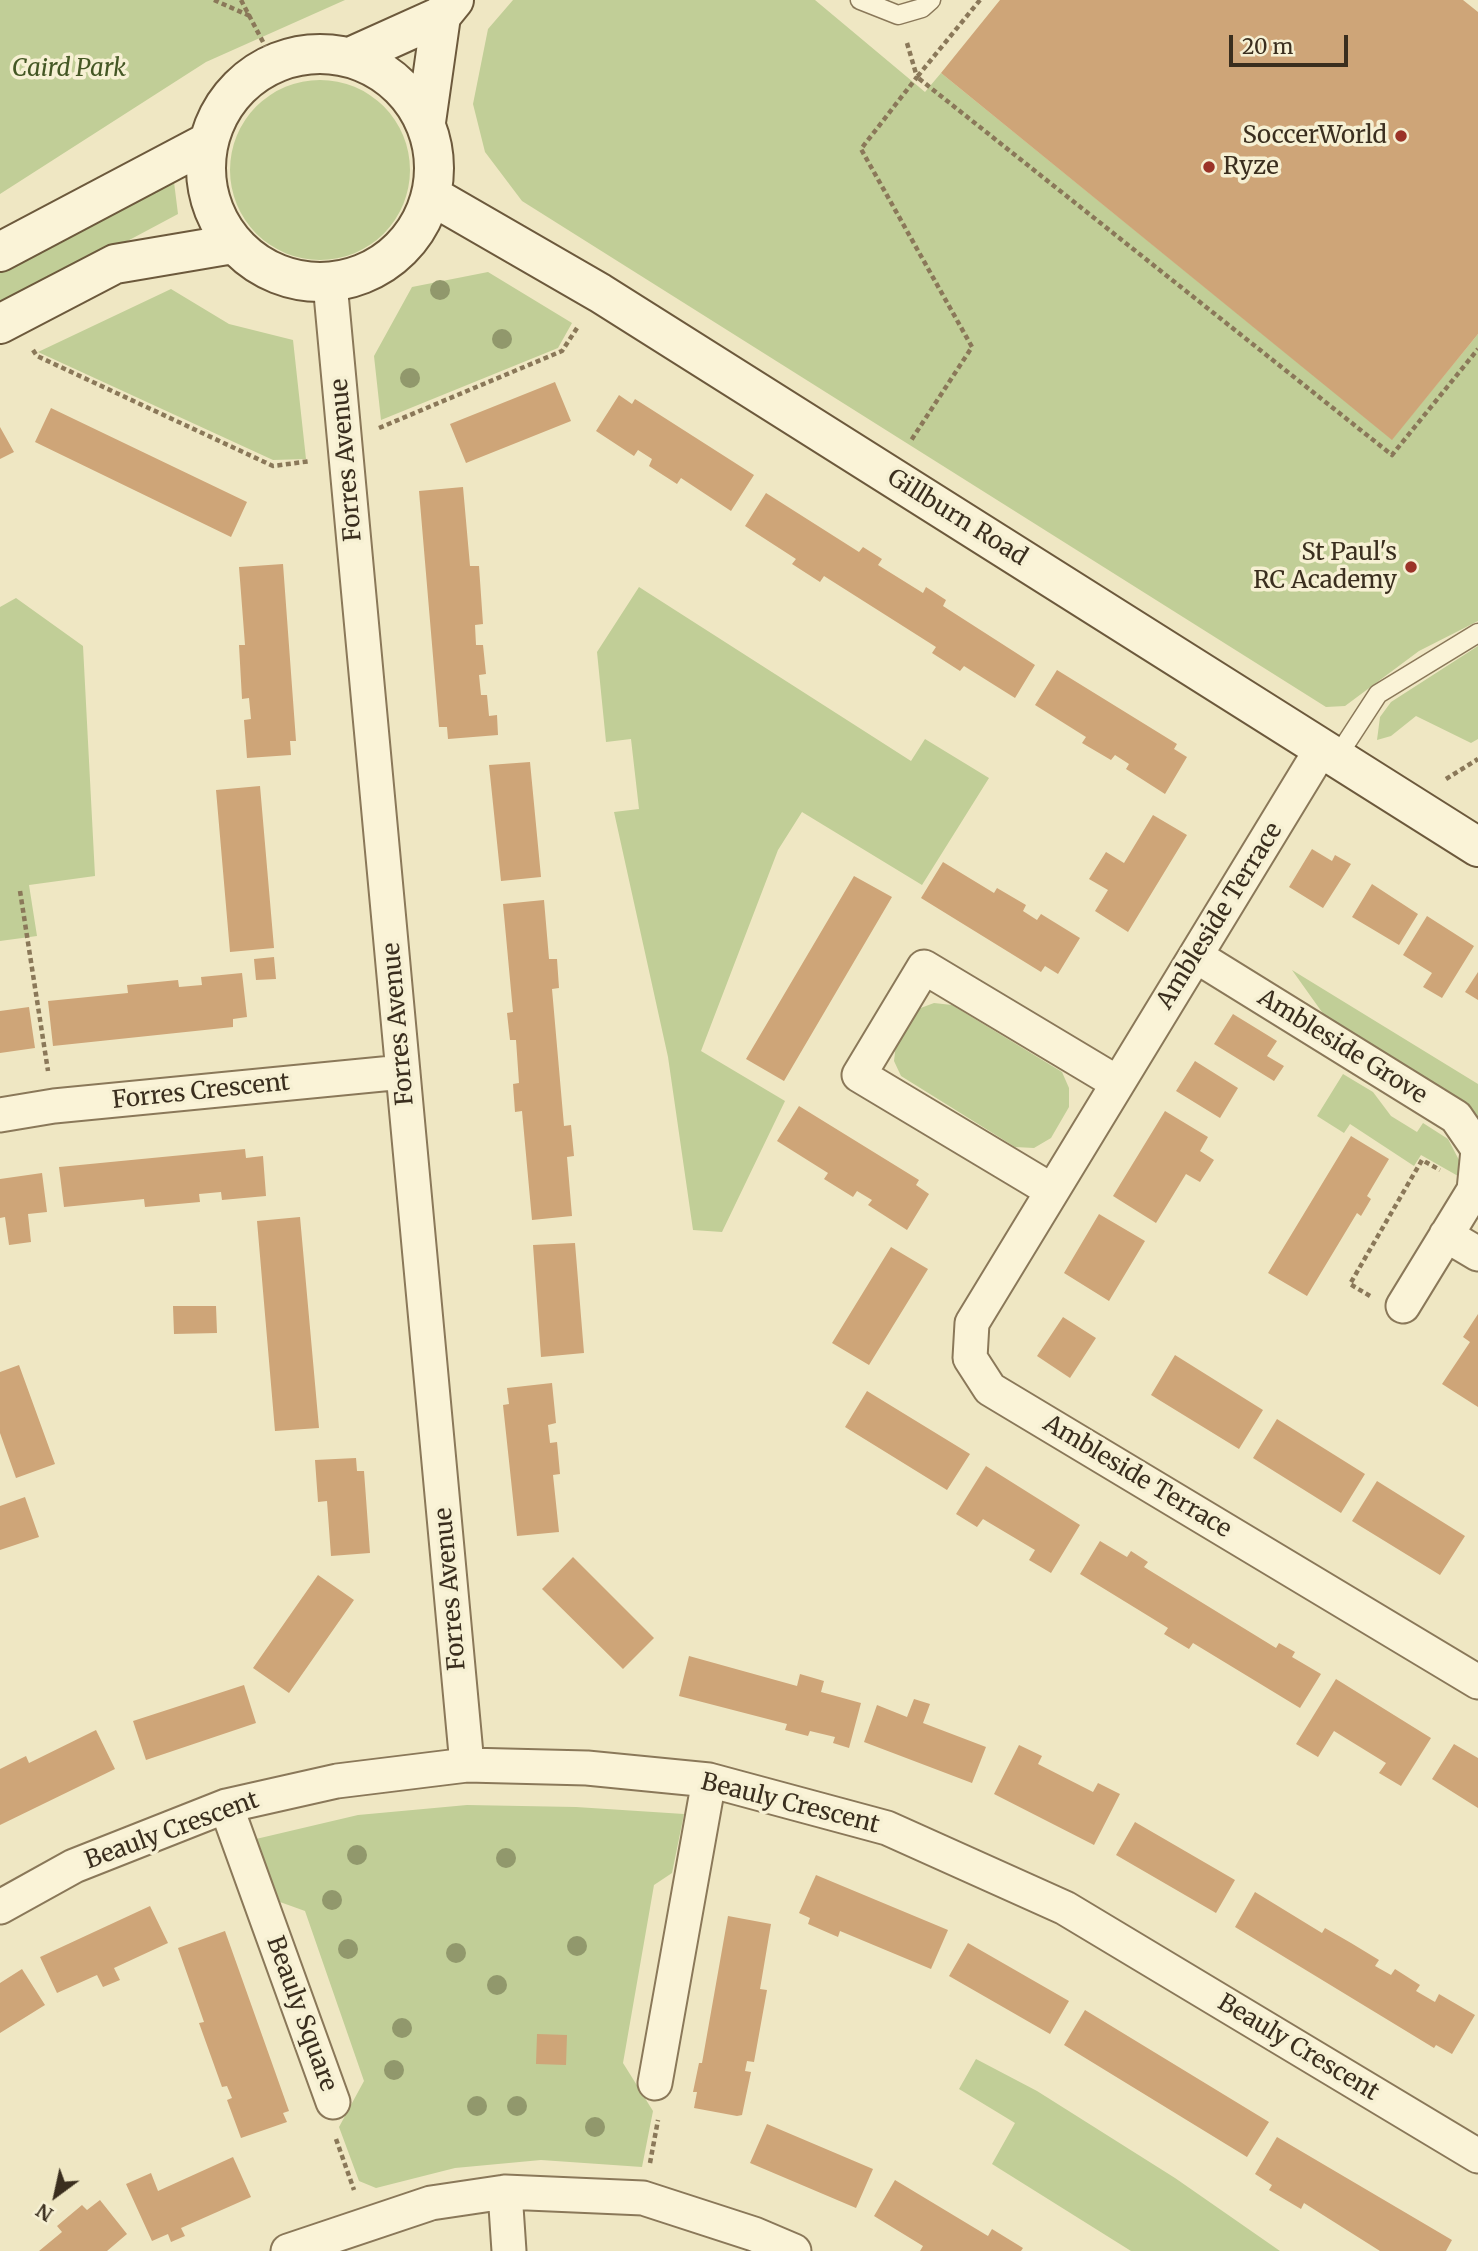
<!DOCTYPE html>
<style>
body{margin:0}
#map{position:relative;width:1478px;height:2251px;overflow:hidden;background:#efe7c3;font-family:Merriweather,serif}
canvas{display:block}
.north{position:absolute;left:21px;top:2160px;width:70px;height:70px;-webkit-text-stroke:5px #f6f0d3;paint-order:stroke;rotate:213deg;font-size:19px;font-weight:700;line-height:28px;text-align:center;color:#3a2e1e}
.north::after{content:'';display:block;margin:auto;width:24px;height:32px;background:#3a2e1e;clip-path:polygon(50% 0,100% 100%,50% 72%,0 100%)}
.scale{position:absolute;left:1229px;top:35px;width:119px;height:32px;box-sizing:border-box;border:4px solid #3a2e1e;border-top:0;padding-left:9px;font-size:21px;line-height:24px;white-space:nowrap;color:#3a2e1e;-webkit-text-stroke:5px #f6f0d3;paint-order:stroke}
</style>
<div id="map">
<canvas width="1478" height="2251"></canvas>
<div class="north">N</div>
<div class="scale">20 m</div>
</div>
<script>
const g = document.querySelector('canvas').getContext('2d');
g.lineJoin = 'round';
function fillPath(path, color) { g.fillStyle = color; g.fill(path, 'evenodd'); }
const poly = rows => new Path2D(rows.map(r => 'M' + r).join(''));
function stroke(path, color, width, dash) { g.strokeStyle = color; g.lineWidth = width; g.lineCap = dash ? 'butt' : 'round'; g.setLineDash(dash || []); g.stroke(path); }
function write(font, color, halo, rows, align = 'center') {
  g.font = font + ' Merriweather,serif'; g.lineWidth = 7; g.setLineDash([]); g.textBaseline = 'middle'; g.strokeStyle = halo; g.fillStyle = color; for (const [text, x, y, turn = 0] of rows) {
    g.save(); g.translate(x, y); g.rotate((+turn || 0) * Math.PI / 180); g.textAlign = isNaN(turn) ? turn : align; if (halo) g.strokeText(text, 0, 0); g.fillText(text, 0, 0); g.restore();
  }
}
const green = poly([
 [0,0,345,0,206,62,0,194],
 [513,0,815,0,925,92,941,73,1392,439,1478,334,1478,621,1419,651,1345,706,1326,707,522,201,485,152,473,104,488,29],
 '230 170a90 90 0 1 1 180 0a90 90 0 1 1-180 0Z',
 [174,182,178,214,0,309,0,273],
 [488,272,572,323,558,348,381,420,374,356,412,287],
 [171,289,229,324,293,340,306,459,273,460,38,352],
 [639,587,911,761,925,739,989,778,922,885,802,812,778,850,701,1051,785,1101,722,1232,693,1230,668,1057,614,812,639,809,631,739,606,742,597,652],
 [16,598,83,646,95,876,29,885,37,936,0,941,0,607],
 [1478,646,1478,739,1471,743,1416,716,1391,736,1377,740,1380,717,1391,702],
 [1292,970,1478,1084,1478,1120,1334,1029],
 [934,1003,952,1005,1062,1072,1069,1088,1069,1107,1051,1138,1034,1148,1015,1147,901,1076,894,1061,896,1044,918,1009],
 [1343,1074,1373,1092,1391,1116,1417,1132,1423,1123,1448,1139,1459,1160,1458,1176,1421,1155,1414,1166,1350,1124,1344,1133,1317,1116],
 [467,1805,576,1807,684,1814,672,1873,654,1885,623,2063,653,2111,642,2167,541,2160,455,2168,376,2188,359,2181,339,2127,364,2081,305,1911,280,1902,256,1839,358,1815],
 [976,2059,1037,2091,1175,2178,1280,2251,1131,2251,992,2164,1015,2123,959,2089]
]);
const building = poly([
 [1000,0,1463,0,1478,12,1478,334,1392,440,941,73],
 [555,382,571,421,466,463,450,424],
 [619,395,632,404,635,399,754,475,731,511,681,478,677,484,649,466,652,459,638,450,634,456,596,431],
 [51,408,247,502,231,537,35,442],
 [0,427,14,452,0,459],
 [463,487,470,566,479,566,483,624,475,625,476,645,483,645,486,674,479,675,481,695,487,695,489,716,497,715,498,735,448,739,447,727,439,727,419,491],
 [766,493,859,552,863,547,882,559,878,565,923,593,926,587,946,600,943,606,1035,665,1015,698,964,666,960,671,932,653,936,647,824,576,820,582,792,564,796,559,745,526],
 [283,564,296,741,290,741,291,755,247,758,244,720,251,719,249,698,242,699,239,645,245,645,239,567],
 [1057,670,1177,744,1174,749,1187,757,1165,794,1126,769,1129,764,1115,755,1111,760,1082,743,1086,737,1035,705],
 [530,762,541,877,501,881,489,765],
 [260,786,274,948,230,952,216,790],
 [1153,815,1187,835,1128,932,1095,911,1108,890,1089,879,1106,852,1124,863],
 [1312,849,1332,861,1335,855,1351,864,1323,908,1289,887],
 [943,862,994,893,997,888,1026,905,1023,911,1037,920,1041,914,1080,938,1058,974,1045,966,1041,972,921,898],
 [854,876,892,897,784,1081,746,1059],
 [1372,884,1418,914,1399,945,1352,917],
 [544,900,549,959,557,959,559,988,552,989,564,1126,571,1125,574,1156,567,1157,572,1216,532,1220,522,1111,515,1112,513,1084,519,1083,516,1040,510,1040,507,1013,513,1012,503,904],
 [1427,916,1474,946,1442,998,1423,987,1432,973,1403,955],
 [274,957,276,979,256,980,254,959],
 [1478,972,1478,1000,1465,992],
 [242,973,247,1017,233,1019,233,1027,53,1046,48,1001,128,993,127,985,178,980,179,987,202,985,201,977],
 [29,1007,35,1048,0,1053,0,1011],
 [1233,1014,1277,1041,1267,1056,1284,1066,1274,1081,1214,1044],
 [1195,1061,1238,1088,1220,1118,1176,1091],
 [799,1106,919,1180,916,1185,929,1194,907,1230,868,1205,872,1200,857,1191,853,1197,824,1179,828,1173,777,1141],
 [1165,1111,1208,1137,1200,1151,1214,1160,1200,1182,1186,1174,1156,1223,1113,1196],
 [1351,1136,1389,1159,1367,1196,1371,1199,1361,1216,1357,1213,1307,1296,1268,1273],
 [245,1149,246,1158,263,1156,266,1196,222,1200,221,1192,199,1194,200,1202,145,1207,144,1199,64,1207,59,1167],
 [42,1173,47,1212,28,1214,31,1242,9,1245,5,1217,0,1218,0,1179],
 [1099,1214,1145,1241,1109,1301,1064,1273],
 [300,1217,319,1428,275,1431,257,1221],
 [575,1243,584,1353,541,1357,533,1245],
 [891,1247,928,1269,869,1365,832,1343],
 [173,1306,216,1306,217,1333,174,1334],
 [1478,1314,1478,1407,1442,1384,1470,1342,1463,1337],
 [1063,1317,1096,1338,1070,1378,1037,1356],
 [1175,1355,1263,1410,1239,1449,1151,1395],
 [19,1365,55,1464,16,1478,0,1433,0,1372],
 [552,1383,556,1423,548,1425,550,1443,557,1442,560,1474,553,1475,559,1532,517,1536,503,1405,509,1404,507,1388],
 [867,1391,970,1454,947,1490,845,1427],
 [1277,1419,1365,1474,1341,1513,1253,1458],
 [356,1458,357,1471,364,1471,370,1553,331,1556,327,1501,318,1502,315,1460],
 [986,1466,1080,1525,1051,1573,1029,1560,1035,1550,983,1519,977,1527,956,1514],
 [1377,1481,1465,1536,1440,1575,1352,1521],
 [25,1497,39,1537,0,1550,0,1506],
 [1100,1541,1127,1557,1131,1551,1148,1562,1144,1567,1276,1648,1279,1643,1295,1652,1292,1657,1321,1674,1300,1708,1193,1643,1189,1649,1164,1634,1168,1628,1080,1574],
 [573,1557,654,1638,623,1669,542,1589],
 [318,1575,354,1600,289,1693,253,1668],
 [689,1656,797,1686,800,1674,824,1681,821,1692,861,1703,849,1748,833,1743,835,1737,810,1731,808,1736,785,1730,787,1724,679,1696],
 [1336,1679,1431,1738,1401,1786,1379,1773,1386,1763,1334,1731,1318,1757,1296,1744],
 [244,1685,256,1723,146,1760,133,1721],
 [914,1699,930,1704,923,1723,986,1747,972,1783,864,1742,877,1705,907,1717],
 [96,1730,115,1769,0,1825,0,1769,26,1756,29,1763],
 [1454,1744,1478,1758,1478,1808,1432,1779],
 [1019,1745,1042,1756,1038,1764,1093,1792,1098,1783,1120,1794,1094,1845,994,1794],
 [1135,1822,1235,1880,1216,1913,1116,1855],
 [816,1875,948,1930,931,1969,840,1931,838,1937,808,1924,810,1918,799,1913],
 [1255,1892,1322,1933,1325,1928,1351,1943,1379,1960,1375,1966,1391,1975,1395,1969,1420,1985,1416,1991,1435,2002,1439,1994,1475,2015,1452,2054,1436,2045,1434,2048,1235,1927],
 [150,1906,168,1943,114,1968,120,1980,103,1987,97,1975,57,1993,40,1957],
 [728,1916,771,1924,760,1989,767,1990,754,2062,747,2061,745,2071,751,2072,742,2115,737,2116,694,2108,697,2092,693,2092,699,2063,702,2063],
 [225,1931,289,2111,283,2113,287,2122,241,2138,227,2100,232,2098,227,2086,222,2087,199,2023,204,2022,178,1948],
 [968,1943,1069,2001,1050,2034,949,1976],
 [22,1969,45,2005,0,2033,0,1983],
 [1085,2010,1269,2122,1247,2157,1064,2045],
 [537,2034,567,2035,566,2065,536,2064],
 [767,2124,873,2169,856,2208,750,2163],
 [1277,2137,1452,2240,1446,2251,1380,2251,1304,2203,1301,2209,1269,2190,1272,2185,1255,2174],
 [233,2157,251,2197,181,2228,185,2236,171,2242,168,2234,152,2241,126,2184,151,2173,158,2191],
 [895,2180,988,2236,992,2229,1023,2248,1021,2251,920,2251,923,2246,874,2216],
 [100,2200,127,2234,107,2251,39,2251,62,2232,57,2226,82,2205,87,2210]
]);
const path = poly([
 [214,0,250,16],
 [241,0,274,63],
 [980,0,917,77,1392,455,1478,349],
 [907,43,917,77,861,149,972,347,910,442],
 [33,350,37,356,273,466,311,461],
 [379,428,562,351,579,325],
 [1446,779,1478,759],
 [20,891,48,1071],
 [1370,1296,1350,1284,1422,1160,1440,1170],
 [336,2139,354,2190],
 [650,2163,658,2120]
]);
const lane = poly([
 [860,0,898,15,922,8,931,0],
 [1337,757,1378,694,1478,633]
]);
const street = poly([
 [330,283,467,1765],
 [1322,748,972,1323,970,1358,990,1389,1478,1682],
 [1196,956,1456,1117,1478,1149],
 [0,1115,54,1106,403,1072],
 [1051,1190,859,1075,924,967,1116,1082],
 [1446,1235,1478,1254],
 [1403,1306,1474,1190,1478,1150],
 [226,1806,333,2102],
 [0,1907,74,1866,226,1806,337,1781,467,1765,587,1768,709,1780,887,1828,1065,1908,1478,2156],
 [655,2083,709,1780],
 [505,2192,509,2251],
 [288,2251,431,2203,505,2192,643,2198,754,2234,794,2251]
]);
const secondary = poly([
 '206 168a114 114 0 1 1 228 0a114 114 0 1 1-228 0Z',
 [350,57,441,16,454,0],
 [426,122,441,16],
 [432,196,600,293,1478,847],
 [0,252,208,142],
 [0,324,115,264,233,244]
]);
const trees = [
 [440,290],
 [502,339],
 [410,378],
 [357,1855],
 [506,1858],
 [332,1900],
 [577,1946],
 [348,1949],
 [456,1953],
 [497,1985],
 [402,2028],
 [394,2070],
 [477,2106],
 [517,2106],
 [595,2127]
];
const markers = [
 [1401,136,7,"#9b3328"],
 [1209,167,7,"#9b3328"],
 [1411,567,7,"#9b3328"]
];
const parkNames = [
 ["Caird Park",69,69]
];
const poiNames = [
 ["SoccerWorld",1387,136],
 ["Ryze",1223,167,"left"],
 ["St Paul's",1397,553],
 ["RC Academy",1397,581]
];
const streetNames = [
 ["Forres Avenue",347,460,-95],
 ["Gillburn Road",957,518,32],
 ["Ambleside Terrace",1220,916,-58],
 ["Forres Avenue",399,1024,-95],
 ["Ambleside Grove",1342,1047,32],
 ["Forres Crescent",201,1092,-6],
 ["Ambleside Terrace",1137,1477,31],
 ["Forres Avenue",451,1589,-95],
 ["Beauly Crescent",790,1804,14],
 ["Beauly Crescent",172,1831,-20],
 ["Beauly Square",301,2014,70],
 ["Beauly Crescent",1298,2048,31]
];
fillPath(green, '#c1ce97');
fillPath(building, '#cea578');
stroke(lane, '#8a7859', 21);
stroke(street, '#8a7859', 37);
stroke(secondary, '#6c593c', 42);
stroke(path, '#8a7859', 4.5, [5, 3.5]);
stroke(lane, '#faf3d7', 18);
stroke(street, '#faf3d7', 33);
stroke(secondary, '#faf3d7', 38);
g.fillStyle = '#91986c';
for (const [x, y] of trees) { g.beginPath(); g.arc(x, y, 10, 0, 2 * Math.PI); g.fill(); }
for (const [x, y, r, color] of markers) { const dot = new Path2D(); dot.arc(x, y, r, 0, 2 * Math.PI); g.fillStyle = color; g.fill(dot); stroke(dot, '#f6f0d3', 2.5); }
write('italic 24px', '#445724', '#f6f0d3', parkNames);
write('24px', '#3a2e1e', '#f6f0d3', poiNames, 'right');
write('24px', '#3a2e1e', '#f6f0d3', streetNames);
</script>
